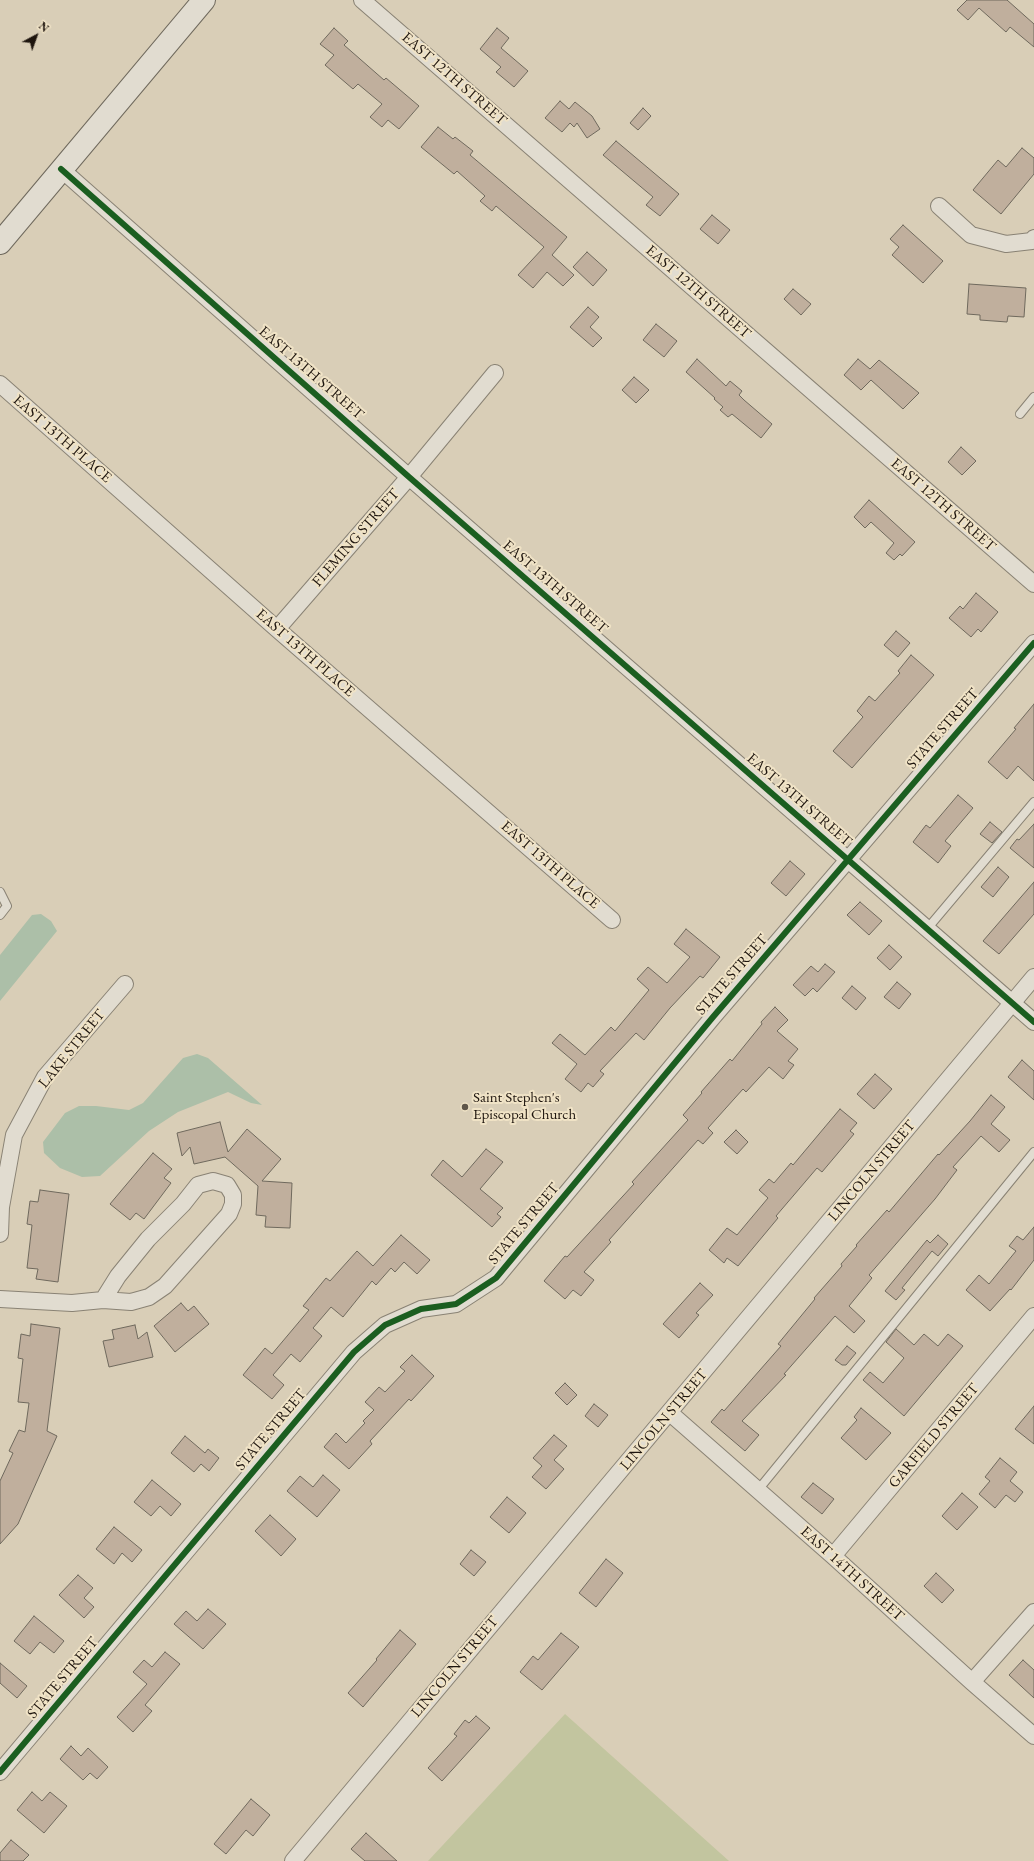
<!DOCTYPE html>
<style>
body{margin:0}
#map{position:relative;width:1034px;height:1861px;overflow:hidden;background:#d9ceb7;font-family:"EB Garamond",serif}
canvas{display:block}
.north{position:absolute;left:16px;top:16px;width:40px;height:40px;-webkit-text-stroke:3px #f0e3c6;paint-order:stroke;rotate:41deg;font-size:11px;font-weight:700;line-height:16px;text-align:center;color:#1e150e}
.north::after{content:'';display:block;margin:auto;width:14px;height:18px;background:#1e150e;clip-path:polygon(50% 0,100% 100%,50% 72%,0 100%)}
</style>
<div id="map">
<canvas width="1034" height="1861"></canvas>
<div class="north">N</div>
</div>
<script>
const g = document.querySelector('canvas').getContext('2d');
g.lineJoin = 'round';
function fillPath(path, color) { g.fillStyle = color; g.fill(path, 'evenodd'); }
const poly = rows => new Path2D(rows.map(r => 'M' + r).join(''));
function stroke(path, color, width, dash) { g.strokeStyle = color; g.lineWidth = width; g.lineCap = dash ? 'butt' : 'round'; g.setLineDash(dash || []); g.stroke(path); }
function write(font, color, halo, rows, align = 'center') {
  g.font = font + ' "EB Garamond",serif'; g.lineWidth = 4; g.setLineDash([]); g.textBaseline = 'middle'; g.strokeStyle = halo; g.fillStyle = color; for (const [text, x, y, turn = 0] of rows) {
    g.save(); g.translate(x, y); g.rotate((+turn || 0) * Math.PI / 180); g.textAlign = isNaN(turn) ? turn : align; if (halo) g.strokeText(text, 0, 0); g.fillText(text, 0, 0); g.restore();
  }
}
const green = poly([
 [565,1714,729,1861,428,1861]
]);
const water = poly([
 [41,914,51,921,57,931,0,1001,0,955,32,915],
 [197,1054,208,1058,262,1105,251,1103,228,1092,178,1112,149,1131,100,1176,82,1177,60,1168,44,1153,43,1142,65,1113,79,1106,96,1106,129,1110,143,1103,183,1058]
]);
const building = poly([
 [967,0,1007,0,1034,24,1034,47,1010,27,1006,32,979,8,968,20,957,10,967,0],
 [334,28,348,41,344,45,384,80,386,78,419,106,399,129,388,120,382,127,370,117,382,104,358,84,353,89,325,65,334,55,320,44,334,28],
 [497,28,509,38,501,48,528,71,514,87,496,72,501,67,480,49,497,28],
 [560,101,569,109,575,102,592,116,600,129,587,138,577,123,574,127,570,123,562,132,545,118,560,101],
 [643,108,651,116,638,130,630,123,643,108],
 [438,127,453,139,455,137,473,151,470,155,567,237,552,255,574,275,563,286,547,272,533,288,518,275,544,247,496,206,492,211,480,201,485,196,457,171,454,174,421,147,438,127],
 [616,141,679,194,660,216,646,205,653,197,603,155,616,141],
 [1022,148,1034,158,1034,174,1001,214,973,190,998,160,1006,167,1022,148],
 [712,215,730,230,718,244,700,229,712,215],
 [903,225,943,261,923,283,892,255,899,247,890,239,903,225],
 [587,252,607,270,593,286,573,267,587,252],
 [969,284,1026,288,1024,317,1008,316,1007,322,980,320,980,315,967,314,969,284],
 [793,289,811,304,801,315,784,299,793,289],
 [588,307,599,317,590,327,602,338,593,347,570,327,588,307],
 [656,324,677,341,664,357,643,340,656,324],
 [697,359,726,386,730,381,742,391,739,395,744,400,772,424,761,438,732,414,728,417,720,410,723,407,714,399,715,398,686,372,697,359],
 [858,359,870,369,879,360,919,393,903,409,871,380,861,390,844,375,858,359],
 [634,377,649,390,636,403,622,390,634,377],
 [961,447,976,461,962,475,948,462,961,447],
 [869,500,915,542,902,556,900,554,894,560,886,553,894,543,871,522,865,528,854,517,869,500],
 [976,593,998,612,981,632,978,629,971,637,949,618,960,606,963,609,976,593],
 [896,631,910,643,898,657,884,645,896,631],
 [911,655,934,675,852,768,833,751,863,717,857,711,869,696,875,701,900,673,898,671,911,655],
 [1034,704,1034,781,1018,766,1007,779,988,762,1016,729,1014,728,1034,704],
 [958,795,973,808,945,841,951,846,938,863,913,842,926,825,930,828,958,795],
 [990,822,1002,832,992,843,980,834,990,822],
 [1034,824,1034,868,1010,848,1017,839,1019,840,1034,824],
 [790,861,805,874,786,896,771,883,790,861],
 [998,867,1009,877,993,897,981,887,998,867],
 [1034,882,1034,914,999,954,983,941,1034,882],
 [860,902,882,921,869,935,847,915,860,902],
 [686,929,720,957,703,978,700,976,670,1008,644,1040,636,1033,600,1071,604,1074,593,1087,588,1083,581,1092,565,1079,577,1064,552,1043,560,1034,585,1055,611,1027,615,1031,649,990,637,979,648,967,667,983,690,957,674,944,686,929],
 [889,945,902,957,890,970,877,958,889,945],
 [825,964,835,972,817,992,813,988,805,996,793,985,811,966,818,972,825,964],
 [897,982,911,994,899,1009,884,997,897,982],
 [852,986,866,998,856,1010,842,998,852,986],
 [775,1007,788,1020,777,1031,798,1049,788,1061,794,1065,783,1079,769,1067,746,1092,743,1089,708,1128,713,1133,703,1144,698,1140,609,1240,611,1242,584,1272,594,1280,581,1296,573,1290,565,1299,544,1281,565,1256,567,1257,634,1184,632,1182,688,1120,683,1115,702,1093,701,1092,730,1059,732,1061,762,1024,761,1022,775,1007],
 [1022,1060,1034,1071,1034,1100,1008,1077,1022,1060],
 [875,1074,892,1089,874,1109,857,1094,875,1074],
 [991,1095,1005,1107,991,1124,1010,1140,999,1152,981,1136,953,1167,957,1170,935,1199,869,1275,872,1278,849,1306,865,1321,854,1333,835,1316,784,1374,786,1375,742,1421,759,1435,745,1451,711,1422,722,1409,724,1411,781,1346,778,1344,815,1299,814,1298,842,1266,841,1264,857,1246,856,1245,887,1210,889,1212,938,1154,939,1155,970,1121,991,1095],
 [840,1109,857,1123,850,1131,854,1134,822,1172,817,1168,776,1216,778,1218,738,1266,727,1258,724,1263,709,1250,727,1228,737,1235,768,1198,759,1190,769,1179,774,1183,791,1163,793,1165,840,1109],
 [220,1122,228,1152,247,1129,281,1159,262,1181,292,1183,290,1228,265,1227,266,1216,256,1215,258,1186,225,1157,194,1164,190,1147,182,1156,177,1133,220,1122],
 [736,1130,748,1142,737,1154,724,1142,736,1130],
 [486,1149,503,1162,480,1189,503,1208,497,1214,501,1217,492,1227,431,1175,443,1160,462,1177,486,1149],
 [153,1153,172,1169,164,1178,171,1183,144,1219,136,1213,130,1220,110,1204,153,1153],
 [40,1190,69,1194,58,1282,36,1279,38,1269,27,1268,32,1225,27,1224,30,1201,38,1202,40,1190],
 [1034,1227,1034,1260,1011,1290,1010,1289,990,1311,966,1290,979,1275,989,1284,1016,1251,1009,1246,1017,1236,1023,1240,1034,1227],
 [401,1235,430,1260,417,1274,404,1262,395,1272,391,1268,376,1285,372,1281,343,1317,331,1307,313,1328,322,1336,300,1362,291,1354,273,1375,284,1385,272,1399,243,1375,265,1348,272,1354,309,1310,303,1306,326,1278,330,1281,357,1251,373,1266,401,1235],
 [938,1235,948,1244,938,1256,932,1251,902,1288,905,1290,896,1300,885,1291,927,1240,930,1243,938,1235],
 [700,1283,713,1295,696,1313,699,1315,679,1338,663,1324,700,1283],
 [181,1303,188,1311,194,1306,209,1324,175,1352,154,1326,181,1303],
 [31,1324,60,1328,47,1431,57,1436,18,1524,0,1544,0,1481,13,1453,9,1451,19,1430,25,1432,29,1403,18,1402,23,1359,18,1358,21,1334,30,1336,31,1324],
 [135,1325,138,1339,147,1332,153,1357,109,1367,103,1341,114,1339,112,1330,135,1325],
 [896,1329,914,1345,924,1334,938,1346,948,1334,963,1346,904,1416,863,1380,870,1372,883,1383,904,1358,886,1342,896,1329],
 [847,1346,856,1353,846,1365,842,1365,835,1360,847,1346],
 [412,1355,434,1376,411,1401,409,1399,370,1441,372,1444,349,1469,324,1447,336,1433,346,1443,365,1423,363,1421,374,1410,365,1402,379,1387,385,1392,405,1371,400,1367,412,1355],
 [565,1383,577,1395,567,1405,555,1393,565,1383],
 [594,1404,608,1415,598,1427,585,1416,594,1404],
 [1034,1406,1034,1444,1015,1429,1034,1406],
 [861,1408,891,1433,866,1460,841,1438,857,1420,854,1417,861,1408],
 [554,1435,567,1446,554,1460,564,1469,546,1489,532,1477,542,1466,533,1458,554,1435],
 [185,1436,205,1453,208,1449,219,1458,209,1471,201,1464,194,1472,171,1453,185,1436],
 [1000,1458,1017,1472,1010,1481,1023,1492,1015,1502,1006,1495,995,1508,979,1494,990,1481,985,1477,1000,1458],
 [323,1475,340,1490,317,1517,287,1491,300,1476,313,1487,323,1475],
 [152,1480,181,1504,171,1516,160,1506,151,1516,134,1502,152,1480],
 [813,1483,834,1499,822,1514,801,1497,813,1483],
 [962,1493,978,1507,957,1530,942,1516,962,1493],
 [507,1497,526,1513,509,1533,490,1517,507,1497],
 [270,1515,296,1539,281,1556,255,1531,270,1515],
 [114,1527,142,1550,132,1562,122,1553,114,1564,96,1549,114,1527],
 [471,1550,486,1562,474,1576,460,1564,471,1550],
 [606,1559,623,1573,596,1607,579,1593,606,1559],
 [936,1573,954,1590,942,1603,924,1586,936,1573],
 [78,1575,93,1588,84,1598,94,1607,84,1618,59,1595,78,1575],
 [208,1609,226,1624,203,1649,174,1624,186,1611,197,1621,208,1609],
 [34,1616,64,1641,54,1653,40,1642,30,1654,14,1641,34,1616],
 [400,1630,416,1644,363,1707,348,1693,377,1660,376,1659,400,1630],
 [561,1633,579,1647,542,1690,520,1672,533,1656,538,1660,561,1633],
 [165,1652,180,1664,145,1705,152,1711,133,1732,117,1717,147,1684,133,1672,144,1660,152,1667,165,1652],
 [1023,1660,1034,1670,1034,1698,1009,1675,1023,1660],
 [0,1663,27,1686,17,1698,0,1683,0,1663],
 [476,1716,490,1728,442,1781,428,1768,457,1736,454,1734,465,1720,469,1723,476,1716],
 [71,1746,81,1756,88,1748,108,1767,97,1779,90,1773,83,1780,60,1759,71,1746],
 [32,1792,42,1801,50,1792,67,1806,44,1833,17,1810,32,1792],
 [251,1799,270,1815,253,1836,246,1830,226,1854,214,1844,251,1799],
 [366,1833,397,1861,365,1861,351,1849,366,1833],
 [11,1840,29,1855,23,1861,0,1861,0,1853,11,1840]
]);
const service = poly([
 [1020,414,1034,397],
 [0,892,7,906,0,915],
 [927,929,1034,802],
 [758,1490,1034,1152]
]);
const minor = poly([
 [362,0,1034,584],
 [61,169,409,477,1034,1022],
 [939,206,971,235,1006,244,1032,241,1034,238],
 [0,384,277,629,612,920],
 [277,629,409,477,495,373],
 [0,1234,1,1207,14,1135,45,1077,125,984],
 [0,1299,72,1303,103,1300,131,1302,149,1297,165,1286,229,1214,233,1204,233,1195,227,1185,213,1181,198,1185,183,1204,148,1239,118,1276,103,1300],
 [670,1413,833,1556,972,1682,1034,1736],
 [833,1556,1034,1316],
 [972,1682,1034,1612],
 [0,1772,354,1352,385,1325,421,1309,456,1304,496,1278,713,1017,1034,643],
 [293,1861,1034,977]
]);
const secondary = poly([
 [0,243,204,0]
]);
const cycleway = poly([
 [61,169,409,477,1034,1022],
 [0,1772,354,1352,385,1325,421,1309,456,1304,496,1278,713,1017,1034,643]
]);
const markers = [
 [465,1107,4,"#5f5649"]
];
const streetNames = [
 ["EAST 12TH STREET",454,79,41],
 ["EAST 12TH STREET",698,292,41],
 ["EAST 13TH STREET",311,373,41],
 ["EAST 13TH PLACE",62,439,41],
 ["EAST 12TH STREET",943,505,41],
 ["FLEMING STREET",356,538,-49],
 ["EAST 13TH STREET",555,587,41],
 ["EAST 13TH PLACE",305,653,41],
 ["STATE STREET",943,729,-49],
 ["EAST 13TH STREET",799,800,41],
 ["EAST 13TH PLACE",550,865,41],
 ["STATE STREET",732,975,-49],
 ["LAKE STREET",72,1049,-51],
 ["LINCOLN STREET",872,1171,-50],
 ["STATE STREET",524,1224,-50],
 ["LINCOLN STREET",664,1420,-50],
 ["STATE STREET",271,1430,-50],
 ["GARFIELD STREET",934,1436,-50],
 ["EAST 14TH STREET",852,1574,42],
 ["LINCOLN STREET",455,1667,-50],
 ["STATE STREET",63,1678,-50]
];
const poiNames = [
 ["Saint Stephen's",473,1098],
 ["Episcopal Church",473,1115]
];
fillPath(green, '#c2c59f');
fillPath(water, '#acbfa8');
fillPath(building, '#c0af9d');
stroke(building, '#6f695d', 1);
stroke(service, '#898274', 10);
stroke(minor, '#898274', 18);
stroke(secondary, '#6f695d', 24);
stroke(service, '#e1dcd0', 8);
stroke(minor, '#e1dcd0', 16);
stroke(secondary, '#e1dcd0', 22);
stroke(cycleway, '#1b5e20', 6);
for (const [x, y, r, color] of markers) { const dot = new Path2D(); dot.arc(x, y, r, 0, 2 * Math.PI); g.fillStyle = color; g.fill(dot); stroke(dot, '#f0e3c6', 1.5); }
write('15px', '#1e150e', '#f0e3c6', streetNames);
write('15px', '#1e150e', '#f0e3c6', poiNames, 'left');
</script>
